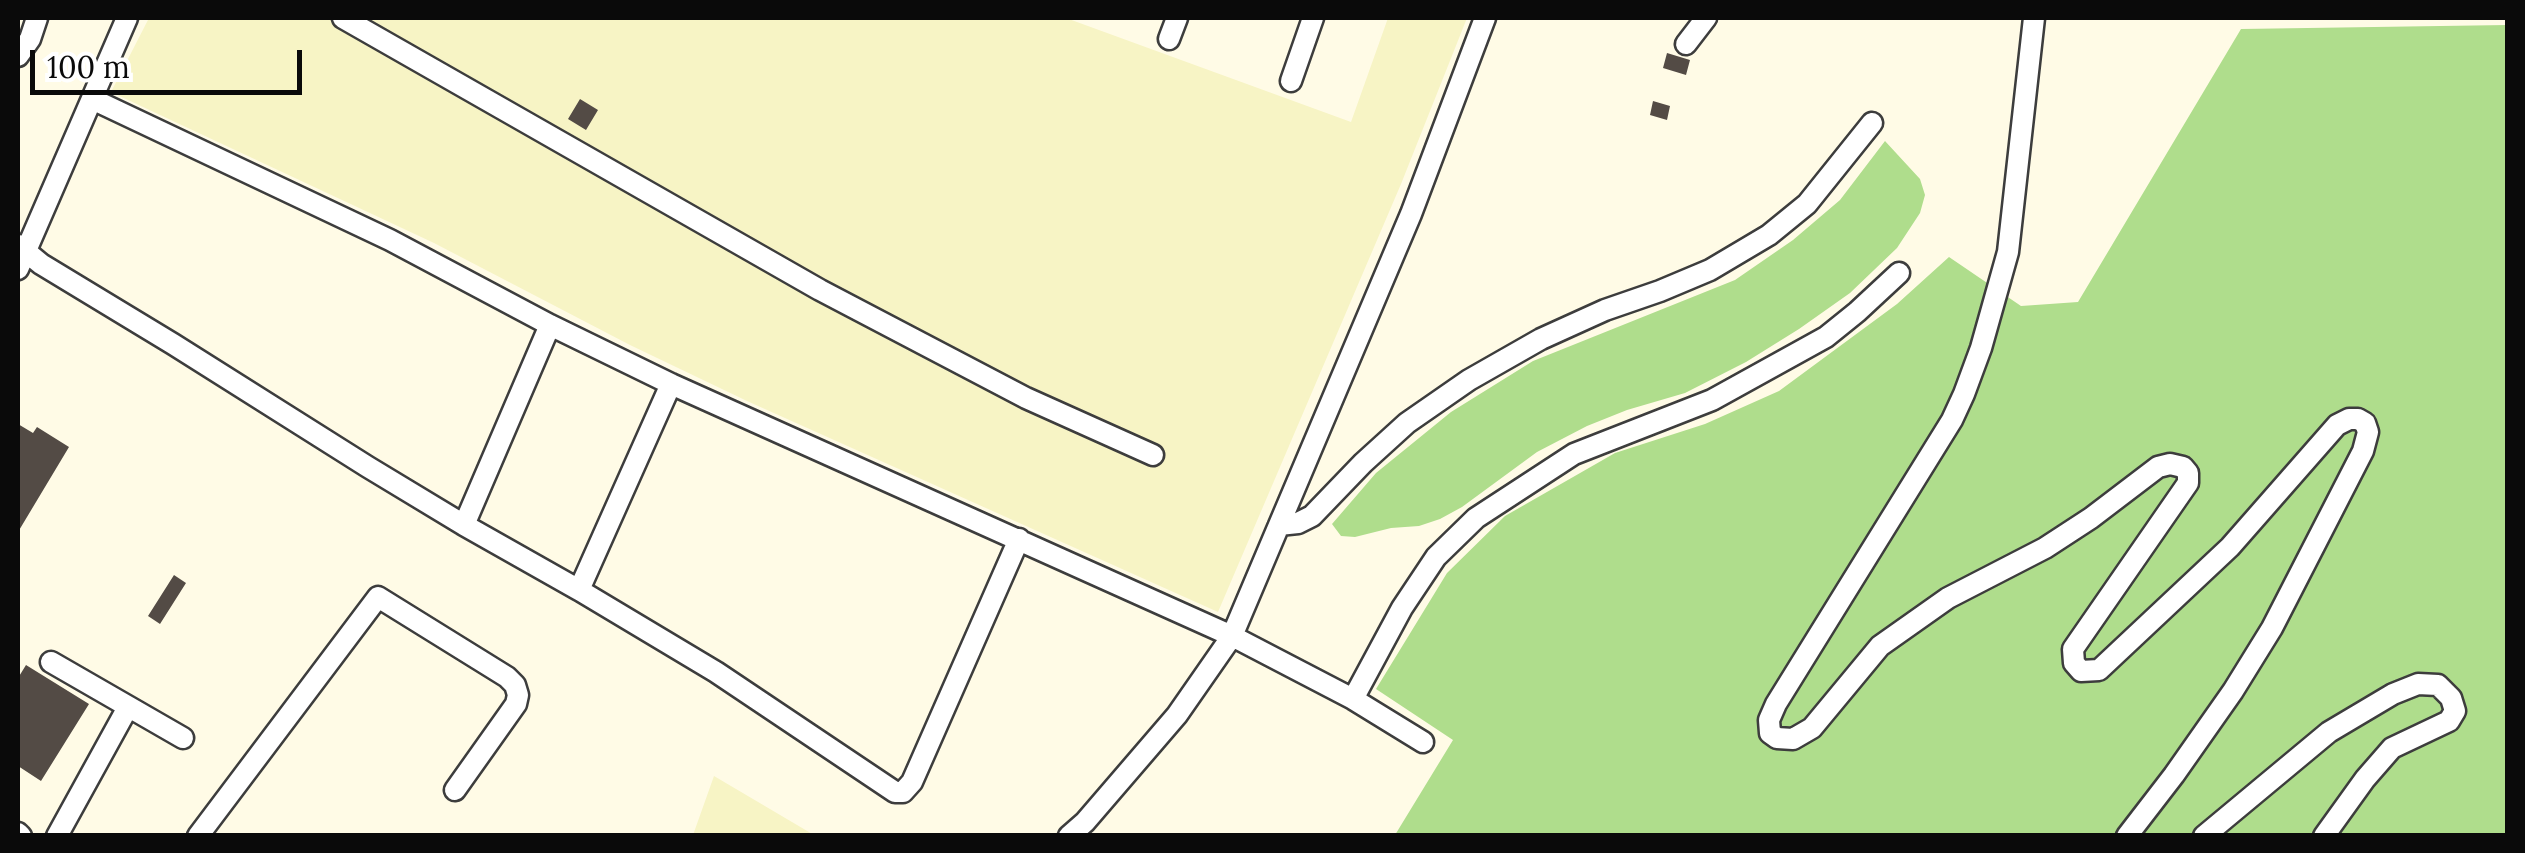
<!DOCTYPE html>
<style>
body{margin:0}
#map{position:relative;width:2525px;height:853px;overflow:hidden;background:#fffbe6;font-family:Lora,serif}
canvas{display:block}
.frame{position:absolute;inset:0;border:20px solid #0a0a0a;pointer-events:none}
.scale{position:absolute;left:30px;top:50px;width:272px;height:45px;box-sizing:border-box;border:5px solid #0a0a0a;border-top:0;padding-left:12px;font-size:30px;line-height:35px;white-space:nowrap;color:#0a0a0a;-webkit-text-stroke:8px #fff;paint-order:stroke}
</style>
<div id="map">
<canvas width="2525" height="853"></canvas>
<div class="frame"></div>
<div class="scale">100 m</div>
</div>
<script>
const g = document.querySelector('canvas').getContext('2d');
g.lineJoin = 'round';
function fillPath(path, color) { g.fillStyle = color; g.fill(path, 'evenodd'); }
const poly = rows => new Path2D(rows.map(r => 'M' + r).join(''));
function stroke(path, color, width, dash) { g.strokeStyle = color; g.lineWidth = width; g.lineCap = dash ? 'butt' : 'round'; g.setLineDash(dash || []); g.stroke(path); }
const farmland = poly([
 [149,18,1066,18,1351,122,1388,18,1467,18,1401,184,1218,612,747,401,630,345,434,243,111,92],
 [714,776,814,835,693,835]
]);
const forest = poly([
 [2507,25,2507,835,1395,835,1453,740,1376,689,1447,573,1505,516,1615,453,1705,424,1779,391,1897,304,1949,257,2021,306,2078,302,2241,29],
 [1885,141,1920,179,1925,195,1920,213,1897,248,1850,293,1799,329,1746,362,1685,393,1627,410,1587,426,1537,452,1462,507,1440,519,1419,526,1391,528,1355,537,1341,536,1332,524,1376,473,1451,412,1533,361,1735,280,1793,240,1840,200]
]);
const building = poly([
 [1667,53,1690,60,1686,75,1663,68],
 [580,99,598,110,586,130,568,119],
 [1653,101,1670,106,1667,120,1650,115],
 [18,424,33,433,37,427,69,447,18,532],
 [174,575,186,583,160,624,148,616],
 [26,665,89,704,41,781,18,766,18,678]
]);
const minor = poly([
 [343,18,820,290,1026,398,1153,455],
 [2034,18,2008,252,1981,348,1964,394,1952,420,1776,704,1769,720,1770,733,1777,738,1793,739,1812,728,1880,646,1948,598,2045,548,2091,518,2158,467,2170,464,2183,467,2188,473,2188,483,2073,649,2074,663,2081,671,2099,670,2230,547,2337,425,2349,419,2358,419,2365,423,2368,432,2363,451,2272,628,2233,691,2174,775,2127,836],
 [1169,39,1177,18],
 [1686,44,1706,18],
 [18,56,30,39,37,18],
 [1291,81,1313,18],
 [92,99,390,240,550,325,671,384,1232,636,1353,699,1423,742],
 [18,245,41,264,173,344,368,467,464,525,579,590,716,672,895,792,903,792,912,782,1019,539],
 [18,269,127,18],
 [464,525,550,325],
 [1279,525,1298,523,1312,516,1363,463,1407,423,1469,380,1541,339,1605,310,1660,291,1710,270,1769,235,1807,204,1872,123],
 [579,590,671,384],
 [51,662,183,738],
 [1353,699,1402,608,1436,557,1476,518,1574,454,1712,400,1826,337,1857,312,1899,273],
 [18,833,21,836],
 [57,836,128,707],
 [198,836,378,597,507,677,515,685,518,695,516,704,455,790],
 [1069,836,1085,822,1177,715,1232,636,1411,214,1485,18],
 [2204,836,2329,732,2393,694,2418,684,2438,685,2451,698,2455,711,2449,721,2392,748,2365,779,2324,836]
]);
fillPath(farmland, '#f7f4c5');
fillPath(forest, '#afdd8c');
fillPath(building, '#534b45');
stroke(minor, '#3d3d3d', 25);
stroke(minor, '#fff', 20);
</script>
